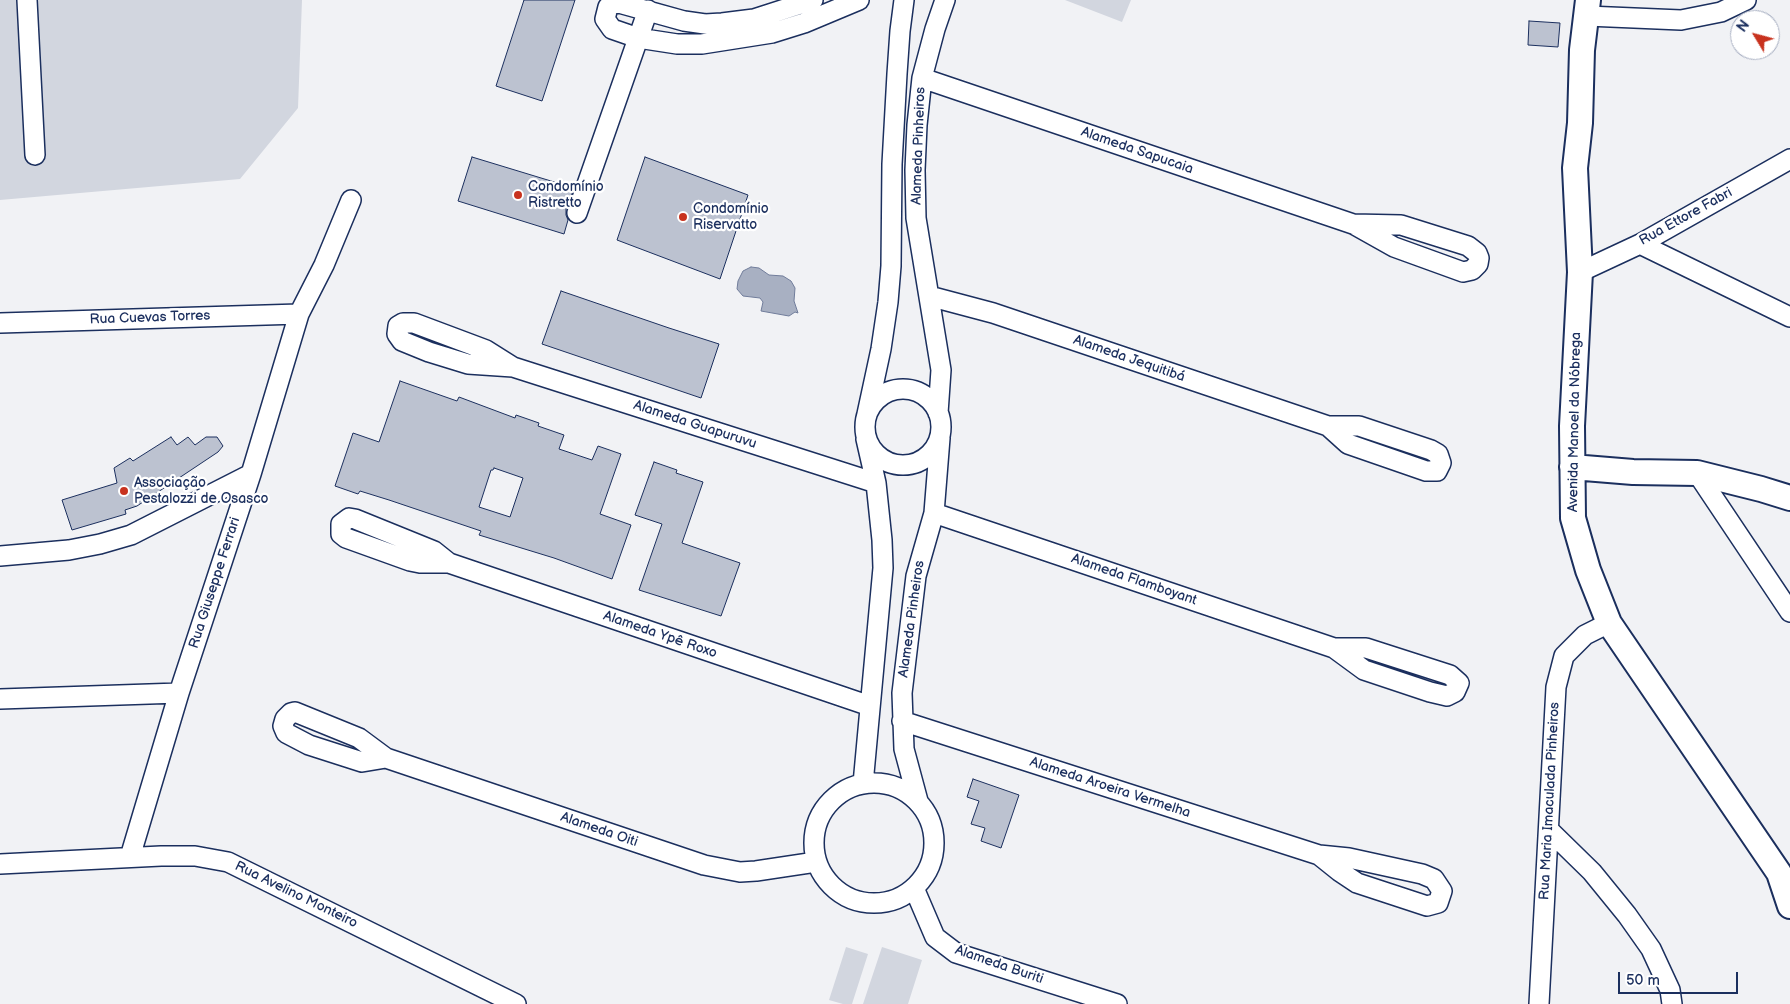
<!DOCTYPE html>
<meta charset="utf-8">
<style>
body{margin:0}
#map{position:relative;width:1790px;height:1004px;overflow:hidden;background:#f1f2f5;font-family:"Balsamiq Sans",sans-serif}
canvas{display:block}
.north{position:absolute;left:1730px;top:10px;width:50px;height:50px;box-sizing:border-box;background:#fff;border:1px solid #a4acbf;border-radius:50%;rotate:307deg;font-size:14px;font-weight:700;line-height:20px;text-align:center;color:#1b2f5e}
.north::after{content:'';display:block;margin:auto;width:18px;height:22px;background:#c8321e;clip-path:polygon(50% 0,100% 100%,50% 72%,0 100%)}
.scale{position:absolute;left:1618px;top:972px;width:120px;height:22px;box-sizing:border-box;border:2px solid #1b2f5e;border-top:0;padding-left:6px;font-size:15px;line-height:18px;white-space:nowrap;color:#1b2f5e;-webkit-text-stroke:4px #fff;paint-order:stroke}
</style>
<div id="map">
<canvas width="1790" height="1004"></canvas>
<div class="north">N</div>
<div class="scale">50 m</div>
</div>
<script>
const g = document.querySelector('canvas').getContext('2d');
g.lineJoin = 'round';
function fillPath(path, color) { g.fillStyle = color; g.fill(path, 'evenodd'); }
const poly = rows => new Path2D(rows.map(r => 'M' + r).join(''));
function stroke(path, color, width, dash) { g.strokeStyle = color; g.lineWidth = width; g.lineCap = dash ? 'butt' : 'round'; g.setLineDash(dash || []); g.stroke(path); }
function write(font, color, halo, rows, align = 'center') {
  g.font = font + ' "Balsamiq Sans",sans-serif'; g.lineWidth = 4.5; g.setLineDash([]); g.textBaseline = 'middle'; g.strokeStyle = halo; g.fillStyle = color; for (const [text, x, y, turn = 0] of rows) {
    g.save(); g.translate(x, y); g.rotate((+turn || 0) * Math.PI / 180); g.textAlign = isNaN(turn) ? turn : align; if (halo) g.strokeText(text, 0, 0); g.fillText(text, 0, 0); g.restore();
  }
}
const green = poly([
 [0,0,302,0,298,108,240,179,0,200],
 [1065,0,1131,0,1122,22],
 [846,947,868,954,852,1004,843,1004,829,1000],
 [882,947,922,960,908,1004,863,1004]
]);
const water = poly([
 [751,267,759,268,769,275,783,276,791,281,795,288,794,301,798,313,795,312,789,316,761,311,763,302,760,298,743,296,737,289,738,281,743,271,751,267]
]);
const building = poly([
 [524,0,575,0,542,101,496,86,524,0],
 [1529,21,1560,23,1558,47,1528,45,1529,21],
 [472,157,574,188,566,209,566,215,568,220,564,234,458,201,472,157],
 [645,157,748,195,720,279,617,240,645,157],
 [561,291,669,328,719,344,701,398,542,344,561,291],
 [400,381,457,401,459,397,515,418,516,415,539,423,538,426,564,435,559,449,592,460,598,446,621,454,600,514,631,525,612,579,554,558,479,535,481,531,389,500,360,491,358,494,335,486,353,433,379,442,400,381],
 [494,468,523,478,510,517,479,507,491,470,493,470,494,468],
 [171,437,177,445,188,437,195,445,206,437,217,437,223,446,218,452,137,506,125,510,126,514,72,530,62,500,117,483,114,468,130,458,133,461,171,437],
 [654,462,677,470,676,473,703,482,682,543,740,563,721,616,639,590,662,524,635,515,654,462],
 [973,779,1019,795,1001,848,981,841,985,828,971,824,979,801,967,797,973,779]
]);
const minor = poly([
 [27,0,35,155],
 [813,0,754,19,722,23,705,24,684,21,619,3,612,4,608,7,605,19,612,29,638,38,677,44,702,44,772,33,804,23,859,0],
 [1587,16,1681,20,1721,12,1746,0],
 [922,78,1353,224,1394,247,1463,272,1472,270,1478,264,1479,258,1477,253,1468,246,1401,225,1353,224],
 [577,213,648,10],
 [1640,244,1790,317],
 [1580,272,1640,244,1790,159],
 [929,296,993,313,1328,426,1359,426,1431,450,1438,454,1441,463,1437,471,1426,471,1348,444,1328,426],
 [0,323,299,314],
 [513,367,468,364,429,352,402,341,397,334,398,326,403,323,414,323,486,350,513,367,876,483],
 '865 427a38 38 0 1 1 76 0a38 38 0 1 1-76 0Z',
 [938,413,941,370,916,218,915,170,917,125,922,78,935,29,945,0],
 [867,414,881,349,888,302,891,266,892,164,897,74,900,31,904,0],
 [1697,473,1790,612],
 [934,513,1334,648,1364,670,1430,692,1447,696,1455,692,1459,683,1450,675,1366,648,1334,648],
 [0,556,69,550,100,544,131,535,251,474],
 [449,563,434,551,355,519,349,518,341,524,341,534,346,538,410,561,420,563,449,563,870,706],
 [0,699,179,693],
 [902,721,1319,855,1349,858,1422,874,1434,879,1442,891,1438,903,1427,906,1357,883,1339,871,1319,855],
 [386,758,362,762,309,745,286,733,283,726,285,719,291,713,295,712,359,738,386,758,704,865,740,872,756,871,816,862],
 '814 843a60 60 0 1 1 120 0a60 60 0 1 1-120 0Z',
 [863,784,883,568,882,540,876,483,866,439],
 [918,801,904,749,902,693,916,576,934,513,940,438],
 [1549,830,1592,872,1627,915,1651,949,1670,990,1672,1004],
 [130,857,179,693,251,474,299,314,324,265,351,200],
 [0,864,161,856,195,856,228,862,516,1004],
 [914,888,935,937,956,953,1117,1004],
 [1539,1004,1556,687,1564,656,1585,635,1609,623]
]);
const major = poly([
 [1588,0,1582,50,1580,123,1575,168,1580,272,1572,426,1573,518,1588,570,1609,623,1779,873,1790,906],
 [1572,467,1633,472,1697,473,1761,489,1790,498]
]);
const markers = [
 [518,195,5,"#c8321e"],
 [683,217,5,"#c8321e"],
 [124,491,5,"#c8321e"]
];
const streetNames = [
 ["Alameda Pinheiros",919,146,-88],
 ["Alameda Sapucaia",1137,151,19],
 ["Rua Ettore Fabri",1686,217,-29],
 ["Rua Cuevas Torres",150,318,-2],
 ["Alameda Jequitibá",1129,359,19],
 ["Avenida Manoel da Nóbrega",1575,422,-89],
 ["Alameda Guapuruvu",695,425,18],
 ["Alameda Flamboyant",1134,580,19],
 ["Rua Giuseppe Ferrari",215,583,-72],
 ["Alameda Pinheiros",912,619,-82],
 ["Alameda Ypê Roxo",660,635,19],
 ["Alameda Aroeira Vermelha",1110,788,18],
 ["Rua Maria Imaculada Pinheiros",1550,801,-87],
 ["Alameda Oiti",599,830,19],
 ["Rua Avelino Monteiro",296,895,26],
 ["Alameda Buriti",999,965,19]
];
const poiNames = [
 ["Condomínio",528,187],
 ["Ristretto",528,203],
 ["Condomínio",693,209],
 ["Riservatto",693,225],
 ["Associação",134,483],
 ["Pestalozzi de Osasco",134,499]
];
fillPath(green, '#d2d6df');
fillPath(water, '#a8b0c2');
stroke(water, '#707c9a', 1);
fillPath(building, '#bcc2d0');
stroke(building, '#1b2f5e', 1);
stroke(minor, '#1b2f5e', 22);
stroke(major, '#1b2f5e', 28);
stroke(minor, '#fff', 19);
stroke(major, '#fff', 24);
for (const [x, y, r, color] of markers) { const dot = new Path2D(); dot.arc(x, y, r, 0, 2 * Math.PI); g.fillStyle = color; g.fill(dot); stroke(dot, '#fff', 2); }
write('14px', '#1b2f5e', '#fff', streetNames);
write('14px', '#1b2f5e', '#fff', poiNames, 'left');
</script>
